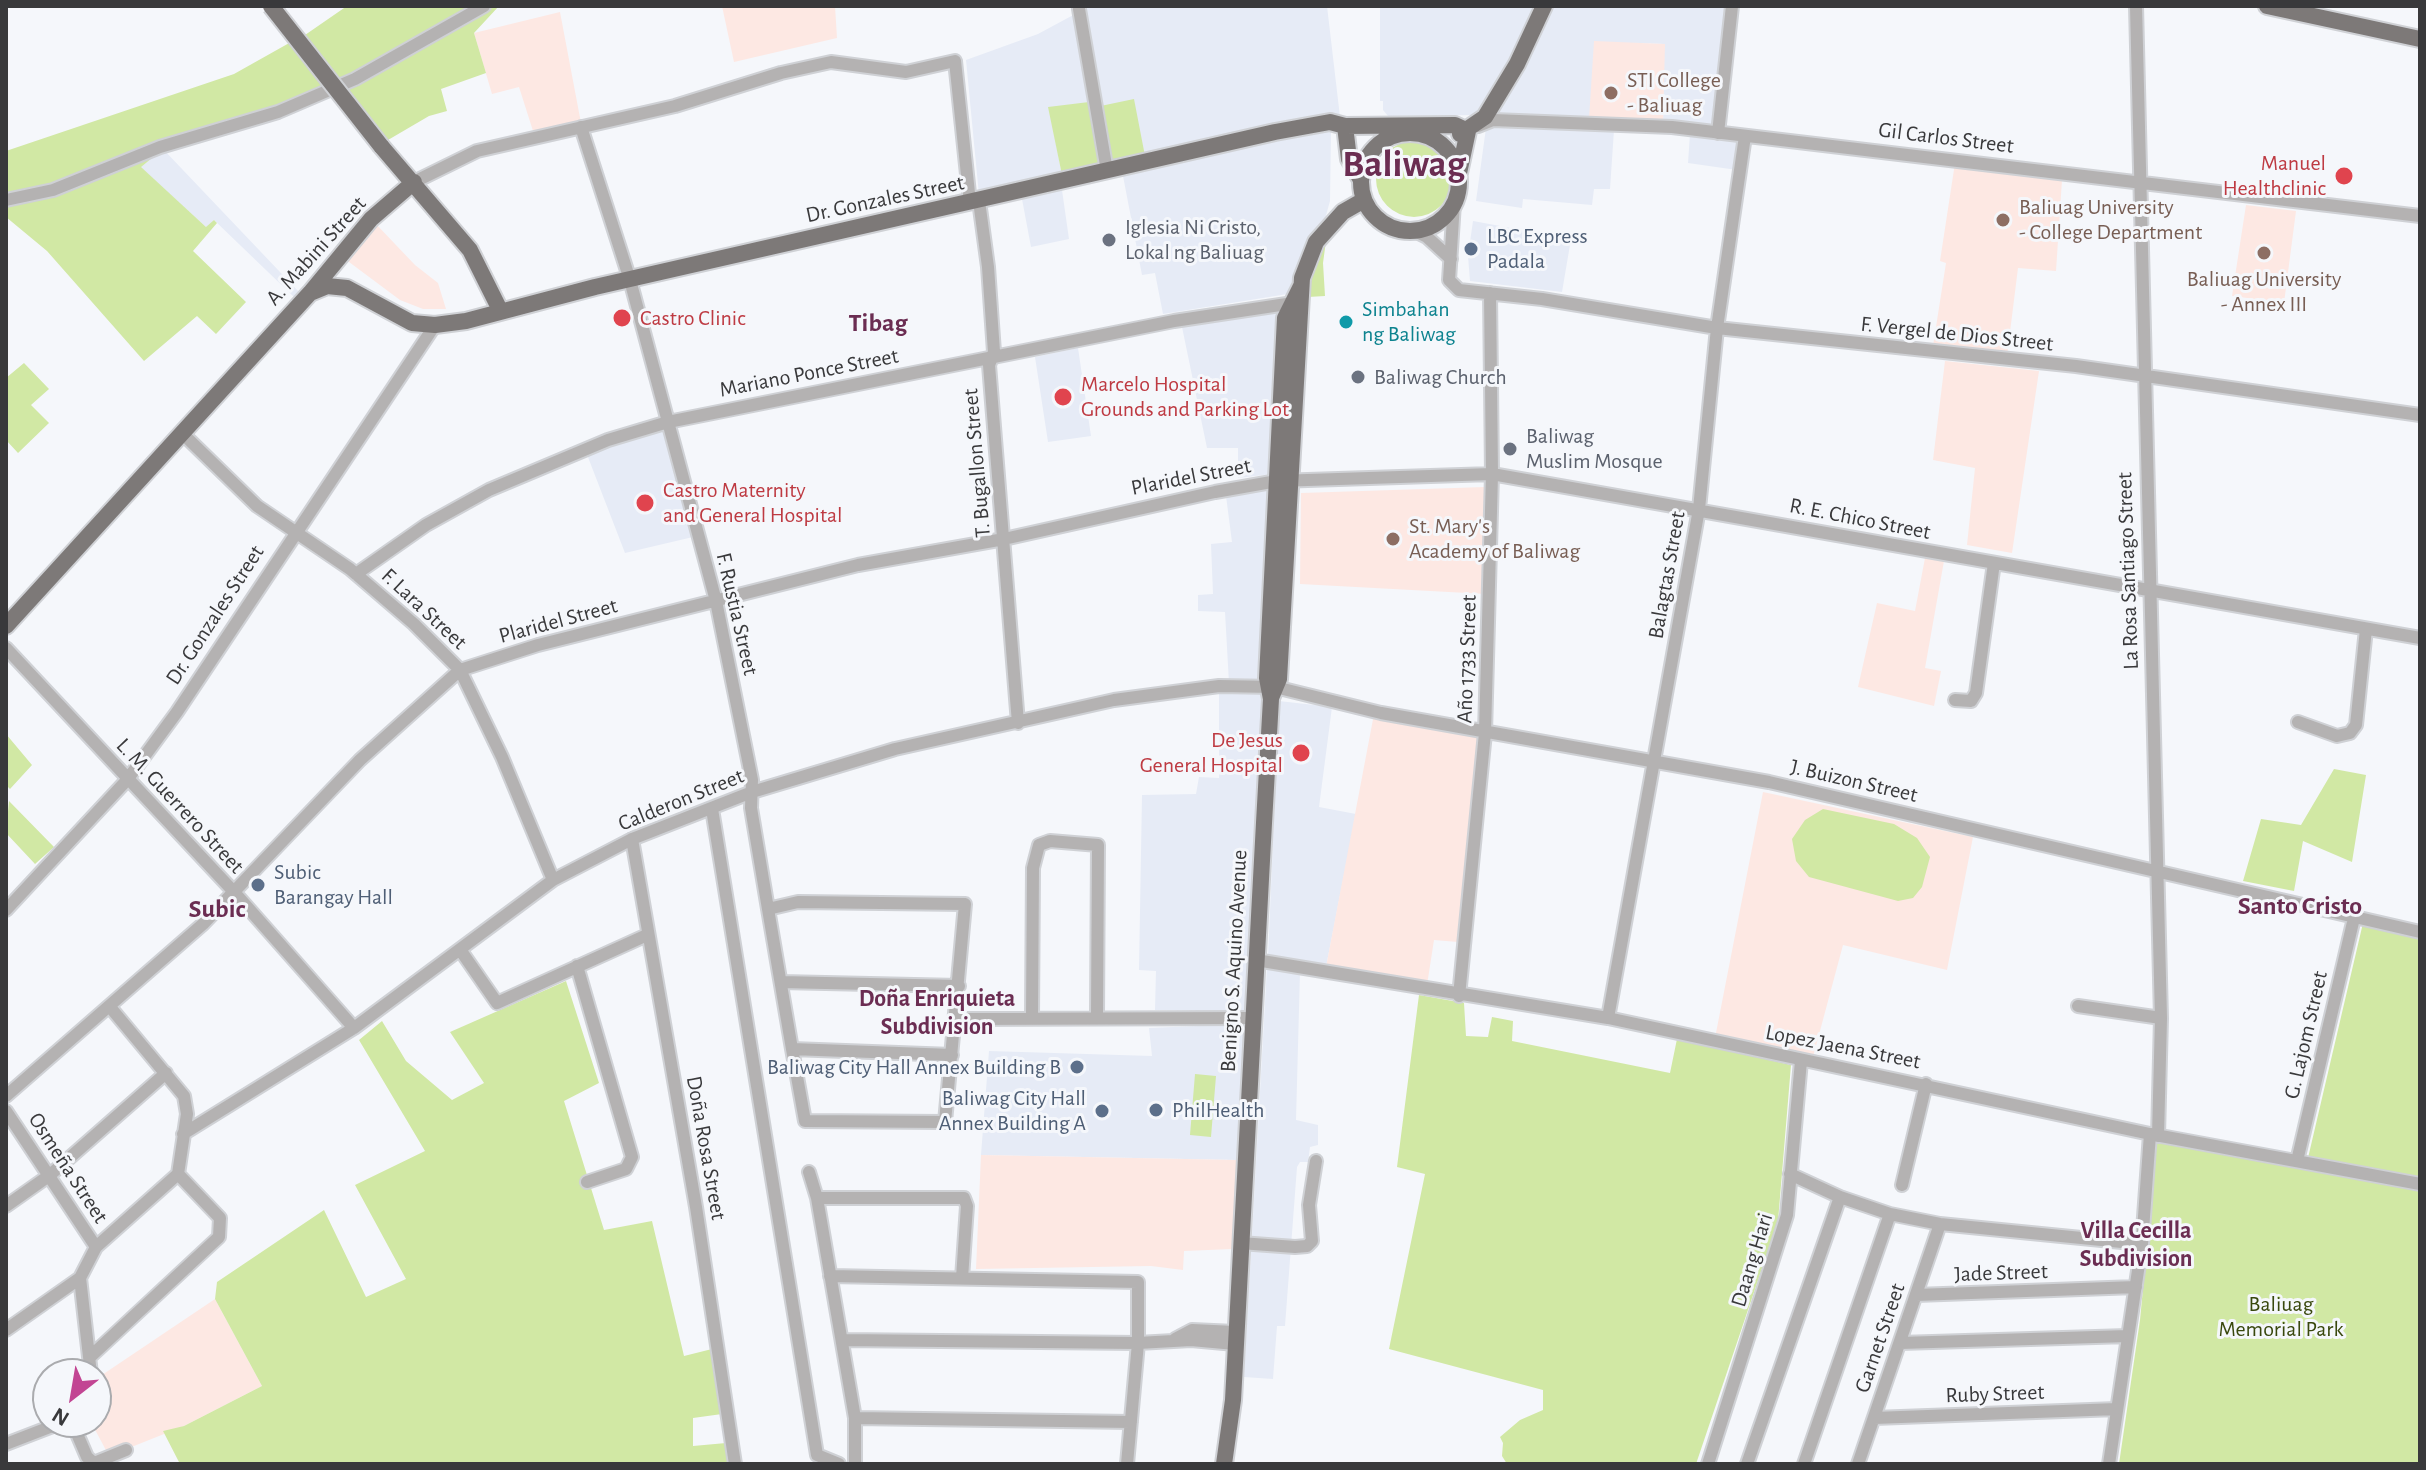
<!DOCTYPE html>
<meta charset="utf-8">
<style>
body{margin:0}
#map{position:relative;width:2426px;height:1470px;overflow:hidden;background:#f5f7fb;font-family:"Alegreya Sans",sans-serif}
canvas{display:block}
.frame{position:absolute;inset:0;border:8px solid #39393b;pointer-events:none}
.north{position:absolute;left:32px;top:1358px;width:80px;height:80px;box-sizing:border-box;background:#f5f7fb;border:2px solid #aaabae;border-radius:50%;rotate:211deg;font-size:22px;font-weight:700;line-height:32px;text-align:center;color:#39393b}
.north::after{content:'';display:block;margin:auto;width:28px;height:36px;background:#c24593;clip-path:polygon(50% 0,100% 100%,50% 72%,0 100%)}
</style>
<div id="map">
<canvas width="2426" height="1470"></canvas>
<div class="frame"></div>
<div class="north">N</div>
</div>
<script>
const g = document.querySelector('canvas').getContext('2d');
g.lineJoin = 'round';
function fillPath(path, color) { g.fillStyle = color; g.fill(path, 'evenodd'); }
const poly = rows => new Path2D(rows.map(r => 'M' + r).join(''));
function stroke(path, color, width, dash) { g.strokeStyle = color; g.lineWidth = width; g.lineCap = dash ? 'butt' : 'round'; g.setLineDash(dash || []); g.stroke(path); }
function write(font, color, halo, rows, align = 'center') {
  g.font = font + ' "Alegreya Sans",sans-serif'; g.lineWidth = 6; g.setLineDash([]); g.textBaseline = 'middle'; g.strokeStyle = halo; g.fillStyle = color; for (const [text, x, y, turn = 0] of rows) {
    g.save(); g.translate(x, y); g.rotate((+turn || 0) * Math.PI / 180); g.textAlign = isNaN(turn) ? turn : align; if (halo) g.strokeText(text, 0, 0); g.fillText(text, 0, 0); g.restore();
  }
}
const built = poly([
 [1090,6,1327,6,1340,117,1145,156,1090,108,1049,107,1062,175,979,195,966,60,1038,34],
 [1380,6,1538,6,1519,46,1478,115,1388,116,1383,110,1383,101,1380,101],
 [1552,6,1730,6,1714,126,1663,123,1664,44,1634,43,1589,119,1496,114],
 [1491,125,1614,130,1610,189,1594,189,1592,205,1523,199,1522,208,1476,201,1486,128],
 [1331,129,1330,201,1325,219,1308,243,1294,293,1163,314,1155,273,1142,275,1123,176,1192,157],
 [1690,134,1740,137,1737,170,1688,163],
 [163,149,299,292,294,297,214,220,207,228,140,167],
 [1062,190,1069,239,1031,247,1022,199],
 [1473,221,1571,239,1562,292,1470,281,1468,256],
 [1282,311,1272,474,1238,478,1238,448,1207,448,1182,327],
 [1078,348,1091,436,1048,442,1035,357],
 [663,429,693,537,625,553,586,452],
 [1268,488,1261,682,1229,683,1225,612,1198,611,1198,595,1213,594,1211,544,1232,542,1226,496],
 [1263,692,1245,1012,1155,1010,1156,971,1139,970,1142,795,1196,794,1199,777,1219,778,1219,694],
 [1279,701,1332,707,1319,807,1356,814,1326,967,1268,957],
 [1267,967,1300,972,1296,1120,1318,1125,1318,1145,1310,1147,1308,1162,1300,1162,1297,1167,1285,1326,1277,1326,1273,1379,1244,1377],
 [1244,1024,1237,1160,981,1155,989,1051,1152,1056,1149,1028]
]);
const education = poly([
 [722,6,835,6,837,38,734,62],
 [560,12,581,123,534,134,519,87,492,94,474,33],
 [1594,41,1665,44,1663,123,1589,119],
 [1955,163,2062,180,2056,271,2018,268,2007,356,1933,346,1946,263,1940,261],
 [2246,205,2296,211,2284,303,2232,296],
 [375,223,415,265,438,283,446,309,423,309,400,300,345,259],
 [1945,361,2039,371,2012,553,1967,545,1975,468,1933,460],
 [1485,487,1486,594,1300,584,1301,493],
 [1925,558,1944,561,1925,668,1941,671,1934,706,1858,687,1877,603,1915,611],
 [1374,714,1479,735,1458,942,1434,940,1427,985,1326,967],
 [1763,792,1973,837,1947,970,1843,945,1813,1057,1715,1038],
 [981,1155,1237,1160,1232,1249,1184,1251,1183,1270,1151,1266,976,1269],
 [215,1299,262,1386,184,1426,109,1456,91,1422,96,1422,96,1379]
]);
const green = poly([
 [347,6,499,6,474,33,486,73,441,89,447,111,429,116,388,140,305,35],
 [291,42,333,95,227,135,163,149,141,167,206,227,214,220,217,223,193,251,246,302,216,334,197,316,144,361,47,251,6,217,6,151,234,74],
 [1134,99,1145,156,1062,175,1048,107,1089,102,1091,108],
 '1376 179a38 38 0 1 1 76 0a38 38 0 1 1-76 0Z',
 [1326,241,1323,263,1325,296,1308,297,1317,250],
 [24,363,49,389,31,405,49,423,18,453,6,440,6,378],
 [6,734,32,765,10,789,6,785],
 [2334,769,2366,775,2352,862,2303,841,2294,891,2243,881,2261,819,2301,825],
 [9,801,54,847,35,864,6,833],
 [1823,809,1894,824,1917,838,1930,857,1922,887,1913,898,1898,901,1809,877,1796,861,1792,839,1805,820],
 [2363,923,2420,935,2420,1178,2308,1158],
 [566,981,599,1083,564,1101,604,1230,652,1221,684,1356,712,1349,722,1414,693,1418,693,1446,726,1443,728,1464,180,1464,163,1431,184,1426,262,1386,215,1299,217,1282,324,1210,366,1297,406,1279,355,1185,425,1151,359,1040,382,1021,406,1061,452,1100,484,1083,450,1032],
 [1419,995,1464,1003,1466,1036,1488,1037,1492,1017,1513,1021,1512,1041,1670,1073,1677,1039,1791,1065,1778,1221,1696,1464,1507,1464,1502,1456,1503,1443,1500,1437,1520,1420,1543,1410,1543,1390,1389,1349,1425,1174,1397,1167],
 [1195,1074,1216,1076,1211,1137,1190,1135],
 [2157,1141,2420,1190,2420,1464,2119,1464,2140,1320]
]);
const minor = poly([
 [2136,6,2161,1018,2158,1136],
 [1079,9,1107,171],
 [1478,126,1493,120,1672,127,2420,216],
 [581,127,630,280,716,601,752,780,751,808,768,909,792,1049,805,1121,945,1122,965,904,798,902,768,909],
 [1718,133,1732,6],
 [414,182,477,151,675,106,781,73,831,62,906,72,955,61,970,203],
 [6,200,53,190,160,147,278,112,355,79,484,6],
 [979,201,988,267,994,352,989,365,1018,723],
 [1454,203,1449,280,1459,290,1542,299,1717,328,2076,366,2420,415],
 [1413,230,1427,237,1451,259],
 [182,433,257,506,350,569,414,624,460,670,502,757,553,880],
 [356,574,426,525,489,490,608,440,668,422,1174,321,1300,302],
 [6,648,234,892,354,1028],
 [1955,700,1971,701,1976,693,1994,563],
 [2298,722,2337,736,2350,733,2356,725,2366,629],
 [712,809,817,1455,839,1464],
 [632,839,696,1207,735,1464],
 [6,910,127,780,177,712,435,325],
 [461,951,497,1003,647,935],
 [1256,960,1608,1018,2150,1134,2420,1184],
 [577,966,632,1157,626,1169,587,1182],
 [781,982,959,986],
 [1459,996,1485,733,1492,474,1490,293],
 [2078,1006,2161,1018],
 [1032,1017,1033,868,1039,845,1050,841,1098,845,1097,1016],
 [1608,1018,1699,509,1717,328,1745,136],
 [955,1019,1253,1018],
 [792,1049,952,1055],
 [6,1096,203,924,360,760,460,670,538,645,858,565,1004,539,1215,492,1277,481,1492,474,2420,638],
 [6,1111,96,1247],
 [183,1134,354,1028,553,880,632,839,752,792,895,749,1114,700,1219,686,1275,687,1381,713,1769,782,2420,932],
 [2297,1161,2354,918],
 [809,1172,817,1198,855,1418,855,1464],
 [1790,1174,1840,1197],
 [1902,1185,1926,1084],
 [817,1198,964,1198,967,1206,962,1278],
 [6,1206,50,1175,166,1073],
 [1240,1243,1295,1247,1307,1246,1312,1241,1309,1205,1316,1161],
 [830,1276,1138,1282,1138,1343,1127,1464],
 [1916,1295,2136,1287],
 [6,1330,80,1278],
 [1175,1339,1192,1330,1235,1332],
 [842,1340,1138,1343,1191,1340,1235,1344],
 [1900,1343,2128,1336],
 [90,1357,219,1237,220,1218,178,1174],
 [91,1374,80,1278,96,1247,178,1174,187,1114,184,1096,110,1007],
 [855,1418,1131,1422],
 [1874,1418,2117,1409],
 [72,1422,87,1457,94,1463,126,1450],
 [6,1444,63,1422],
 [1708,1464,1787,1215,1801,1061],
 [1747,1464,1840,1197,1890,1214,1940,1224,2142,1244],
 [1804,1464,1890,1214],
 [1858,1464,1940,1224],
 [2109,1464,2142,1244,2150,1134]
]);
const major = poly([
 [2267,6,2420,39],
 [1345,126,1349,159,1361,180],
 '1361 182a49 49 0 1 1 98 0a49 49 0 1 1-98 0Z',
 [1460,134,1485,117,1517,64,1544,6],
 [381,146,470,250,500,310],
 [1459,173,1468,131],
 [310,293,327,286,347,288,412,323,435,325,466,321,595,287,1275,132,1330,122,1345,126,1455,125,1468,131],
 [6,626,310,293,371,219,414,182],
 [1271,698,1279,679,1302,278,1316,242,1343,212,1364,200],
 [1224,1464,1233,1400,1264,823,1271,699,1267,678,1285,318,1301,286]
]);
const majorBridge = poly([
 [271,6,381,146]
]);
const markers = [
 [1611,93,8,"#8d6e63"],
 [2344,176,10,"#e0444e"],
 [2003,220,8,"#8d6e63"],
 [1109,240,8,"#6b7280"],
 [1471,249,8,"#5c6f8a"],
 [2264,253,8,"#8d6e63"],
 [622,318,10,"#e0444e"],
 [1346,322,8,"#0f9aa8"],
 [1358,377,8,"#6b7280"],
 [1063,397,10,"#e0444e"],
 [1510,449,8,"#6b7280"],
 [645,503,10,"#e0444e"],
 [1393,539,8,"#8d6e63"],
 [1301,753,10,"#e0444e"],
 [258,885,8,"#5c6f8a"],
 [1077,1067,8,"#5c6f8a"],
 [1156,1110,8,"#5c6f8a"],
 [1102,1111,8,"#5c6f8a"]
];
const educationNames = [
 ["STI College",1627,80],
 ["- Baliuag",1627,105],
 ["Baliuag University",2019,207],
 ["- College Department",2019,232],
 ["Baliuag University",2264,279,"center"],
 ["- Annex III",2264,304,"center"],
 ["St. Mary's",1409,526],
 ["Academy of Baliwag",1409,551]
];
const streetNames = [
 ["Gil Carlos Street",1946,138,7],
 ["Dr. Gonzales Street",885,199,-12],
 ["A. Mabini Street",316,251,-48],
 ["F. Vergel de Dios Street",1957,334,6],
 ["Mariano Ponce Street",809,373,-11],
 ["T. Bugallon Street",977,463,-95],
 ["Plaridel Street",1191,477,-11],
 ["R. E. Chico Street",1860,519,11],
 ["La Rosa Santiago Street",2128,571,-92],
 ["Balagtas Street",1667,575,-80],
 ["F. Lara Street",424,609,43],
 ["F. Rustia Street",737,614,77],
 ["Dr. Gonzales Street",215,615,-57],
 ["Plaridel Street",558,621,-15],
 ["Año 1733 Street",1467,659,-88],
 ["J. Buizon Street",1854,781,13],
 ["Calderon Street",681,800,-22],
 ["L. M. Guerrero Street",180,806,47],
 ["Benigno S. Aquino Avenue",1234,961,-87],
 ["G. Lajom Street",2306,1035,-77],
 ["Lopez Jaena Street",1843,1047,11],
 ["Doña Rosa Street",706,1148,80],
 ["Osmeña Street",68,1168,57],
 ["Daang Hari",1752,1260,-73],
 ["Jade Street",2001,1273,-2],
 ["Garnet Street",1880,1338,-71],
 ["Ruby Street",1995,1394,-2]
];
const healthNames = [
 ["Manuel",2326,163,"right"],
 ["Healthclinic",2326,188,"right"],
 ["Castro Clinic",640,318],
 ["Marcelo Hospital",1081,384],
 ["Grounds and Parking Lot",1081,409],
 ["Castro Maternity",663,490],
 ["and General Hospital",663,515],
 ["De Jesus",1283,740,"right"],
 ["General Hospital",1283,765,"right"]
];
const worshipNames = [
 ["Iglesia Ni Cristo,",1125,227],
 ["Lokal ng Baliuag",1125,252],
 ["Baliwag Church",1374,377],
 ["Baliwag",1526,436],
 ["Muslim Mosque",1526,461]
];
const serviceNames = [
 ["LBC Express",1487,236],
 ["Padala",1487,261],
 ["Subic",274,872],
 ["Barangay Hall",274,897],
 ["Baliwag City Hall Annex Building B",1061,1067,"right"],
 ["Baliwag City Hall",1086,1098,"right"],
 ["Annex Building A",1086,1123,"right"],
 ["PhilHealth",1172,1110]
];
const cultureNames = [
 ["Simbahan",1362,309],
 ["ng Baliwag",1362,334]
];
const parkNames = [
 ["Baliuag",2281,1304],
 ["Memorial Park",2281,1329]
];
const neighbourhoodNames = [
 ["Doña Enriquieta",937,999],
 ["Subdivision",937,1027],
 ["Villa Cecilla",2136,1231],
 ["Subdivision",2136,1259]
];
const quarterNames = [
 ["Tibag",878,323],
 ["Santo Cristo",2300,906],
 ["Subic",217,909]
];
const townNames = [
 ["Baliwag",1404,165]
];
fillPath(built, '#e6ebf6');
fillPath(education, '#fde8e3');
fillPath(green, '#d1e8a4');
stroke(minor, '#cfd1d5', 16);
stroke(major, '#cfd1d5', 20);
stroke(minor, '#b4b2b2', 12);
stroke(major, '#7d7978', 16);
stroke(majorBridge, '#cfd1d5', 20, []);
stroke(majorBridge, '#7d7978', 16);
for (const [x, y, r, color] of markers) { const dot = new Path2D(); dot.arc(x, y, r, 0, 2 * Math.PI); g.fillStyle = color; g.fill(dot); stroke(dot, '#f5f7fb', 3); }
write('22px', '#785e54', '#f5f7fb', educationNames, 'left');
write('22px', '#39393b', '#f5f7fb', streetNames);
write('22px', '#be3a42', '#f5f7fb', healthNames, 'left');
write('22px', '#5b616d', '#f5f7fb', worshipNames, 'left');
write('22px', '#4e5e75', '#f5f7fb', serviceNames, 'left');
write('22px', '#0d838f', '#f5f7fb', cultureNames, 'left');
write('22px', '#39480d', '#f5f7fb', parkNames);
write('bold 24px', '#6b2d52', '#f5f7fb', neighbourhoodNames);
write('bold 26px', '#6b2d52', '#f5f7fb', quarterNames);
write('bold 38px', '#6b2d52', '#f5f7fb', townNames);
</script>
